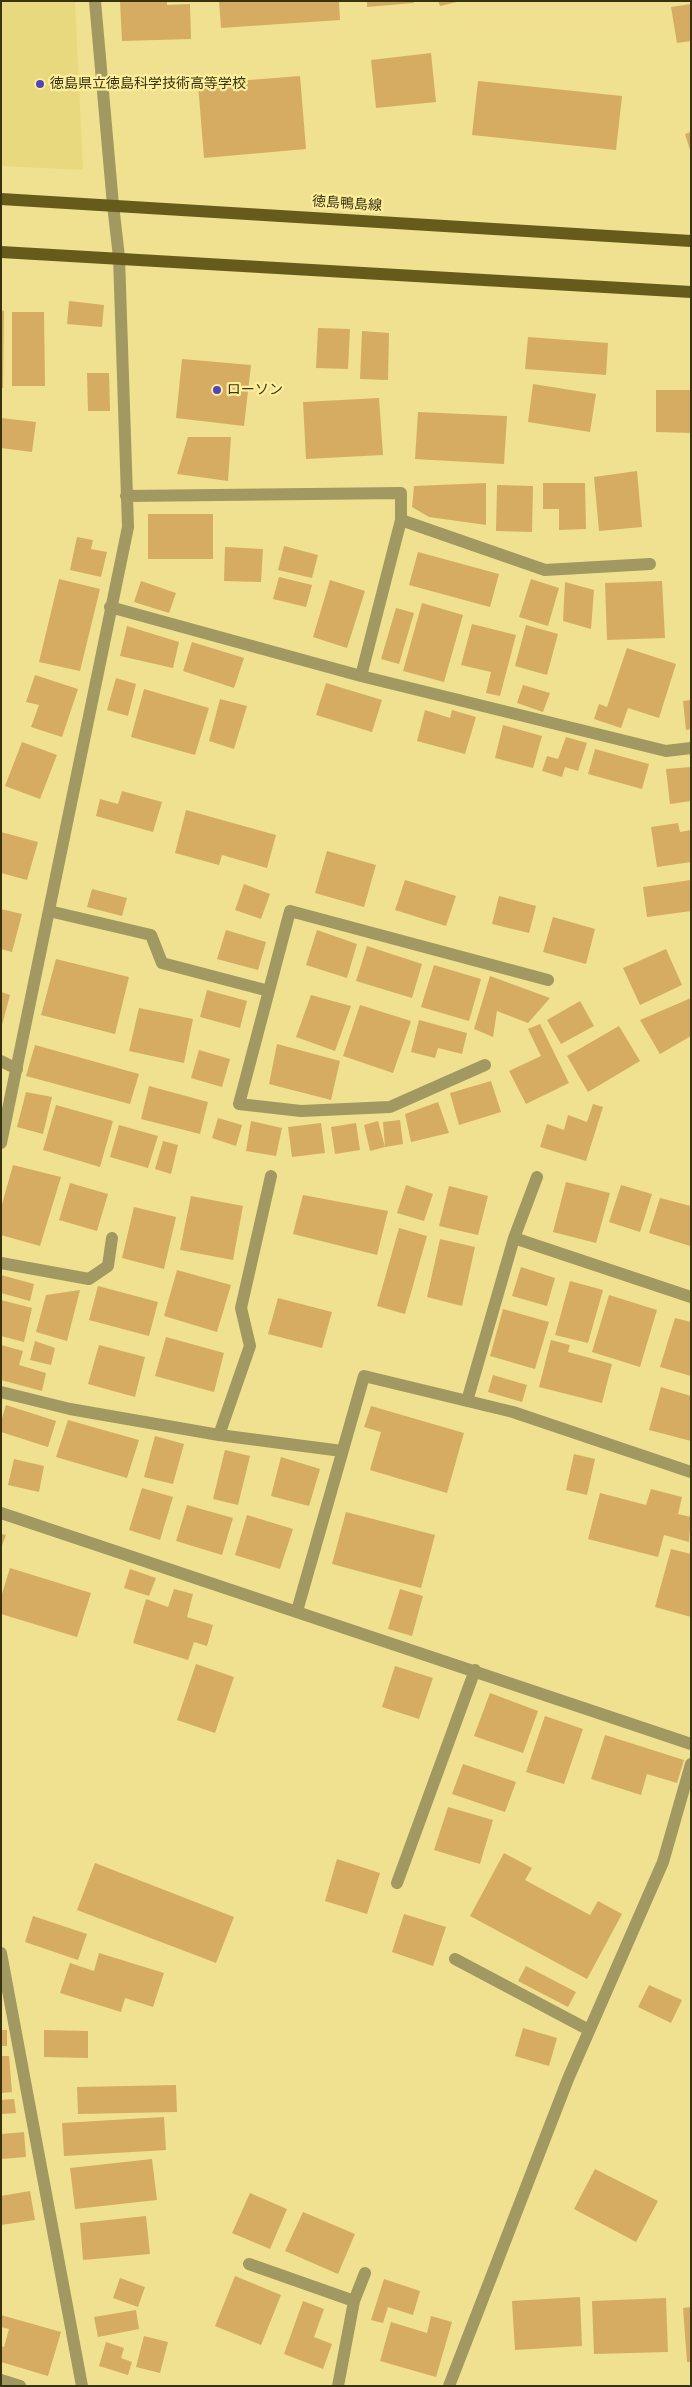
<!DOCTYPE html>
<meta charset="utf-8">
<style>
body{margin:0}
#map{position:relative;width:692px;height:2387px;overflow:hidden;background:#efe18f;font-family:"Fira Sans",sans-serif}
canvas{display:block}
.frame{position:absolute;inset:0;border:2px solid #383210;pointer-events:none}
</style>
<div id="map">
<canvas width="692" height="2387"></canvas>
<div class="frame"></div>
</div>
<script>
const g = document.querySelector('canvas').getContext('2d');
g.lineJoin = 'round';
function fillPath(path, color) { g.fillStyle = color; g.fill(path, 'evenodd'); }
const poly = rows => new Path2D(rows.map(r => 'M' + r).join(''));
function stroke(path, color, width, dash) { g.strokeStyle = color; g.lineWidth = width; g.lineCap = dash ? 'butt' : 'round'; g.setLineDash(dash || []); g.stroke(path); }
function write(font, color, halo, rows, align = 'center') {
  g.font = font + ' "Fira Sans","Noto Sans JP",sans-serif'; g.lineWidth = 4.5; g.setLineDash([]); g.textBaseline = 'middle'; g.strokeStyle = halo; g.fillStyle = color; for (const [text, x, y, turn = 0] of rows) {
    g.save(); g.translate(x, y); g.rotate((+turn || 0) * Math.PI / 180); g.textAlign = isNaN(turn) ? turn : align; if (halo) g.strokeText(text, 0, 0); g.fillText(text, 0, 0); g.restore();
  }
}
const built = poly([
 [1,1,75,1,83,170,1,166]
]);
const building = poly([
 [120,1,167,1,167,5,190,4,191,39,122,41],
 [219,1,339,1,340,20,221,28],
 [367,1,413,1,414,3,367,7],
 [438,1,457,1,457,2,440,6],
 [691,4,691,41,677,43,671,7],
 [431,53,436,102,376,108,371,60],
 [300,76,306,149,204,158,198,84],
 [478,81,622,96,616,150,472,135],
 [691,132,691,150,690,150,685,134],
 [69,301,104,305,102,327,67,324],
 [1,310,4,311,3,388,1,388],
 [12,312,44,312,45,386,12,386],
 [318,328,350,329,348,369,316,368],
 [362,331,389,333,388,380,360,379],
 [528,337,608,343,606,375,525,369],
 [182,359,251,365,244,426,176,418],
 [87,373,109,373,110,411,88,411],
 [533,384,596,394,590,432,528,422],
 [656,390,691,390,691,433,656,432],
 [379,398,383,455,306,459,303,402],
 [418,412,507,416,504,464,415,459],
 [1,418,36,422,32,452,1,448],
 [188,437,231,437,228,481,177,474],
 [637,471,642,527,599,531,594,477],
 [486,483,486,525,429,517,412,507,414,486],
 [543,483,585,483,586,529,559,530,559,509,543,509],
 [497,485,533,486,532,532,496,531],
 [148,514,213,514,213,559,148,559],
 [77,537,93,540,91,549,107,552,101,577,70,570],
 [284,546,318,555,312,578,278,570],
 [225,547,263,549,261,582,224,581],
 [418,552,499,574,490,607,409,585],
 [279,577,312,585,306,607,273,599],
 [59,579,100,589,80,671,39,662],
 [531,579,559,588,548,626,519,617],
 [330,580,365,591,347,648,313,637],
 [141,581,176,593,169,613,134,602],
 [662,581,665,638,607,640,605,583],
 [565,582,594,590,591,629,563,621],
 [422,603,463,615,444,682,403,671],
 [396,608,414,613,399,664,381,659],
 [472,624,516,635,500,696,486,693,491,672,461,665],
 [526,625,558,634,547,675,515,666],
 [127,626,179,642,173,668,120,656],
 [192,642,244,658,234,688,183,671],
 [627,648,676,664,659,718,628,708,621,728,594,719,599,704,607,707],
 [35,675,78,689,62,737,31,727,39,705,26,702],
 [116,678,136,684,128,716,107,710],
 [326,683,382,700,372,732,316,715],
 [523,685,550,693,543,712,517,703],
 [144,689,209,708,195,755,131,737],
 [220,699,247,706,234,749,209,741],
 [691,700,691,729,686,730,683,701],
 [425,710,450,718,452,710,476,717,465,754,417,741],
 [503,725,542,736,533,768,495,758],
 [566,737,587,743,578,771,565,767,562,777,542,771,547,756,558,759],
 [22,742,57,755,40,799,5,786],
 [595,749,649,764,642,789,588,774],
 [691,767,691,801,670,804,666,769],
 [122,791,162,802,153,832,96,816,100,799,118,804],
 [186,810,276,835,267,868,222,855,219,865,175,853],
 [678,823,680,832,691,830,691,862,657,867,651,827],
 [1,832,38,842,27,880,1,873],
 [327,851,376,865,364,907,315,893],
 [405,880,456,896,446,926,395,910],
 [691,880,691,911,647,917,643,887],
 [244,884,270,894,261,919,235,910],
 [92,889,127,898,122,916,87,907],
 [499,896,536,906,529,933,492,924],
 [1,909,22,914,12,952,1,949],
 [553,917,595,929,586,964,543,952],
 [226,930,266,942,258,970,217,959],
 [317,930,357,944,347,978,306,965],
 [367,946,422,964,412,998,356,981],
 [666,949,682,985,640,1005,623,968],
 [56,959,129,977,115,1034,41,1015],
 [434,965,481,979,469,1021,421,1007],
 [490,976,550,998,528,1023,497,1011,493,1037,474,1029],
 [207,990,247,1001,240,1028,200,1017],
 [1,992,10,995,2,1025,1,1025],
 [311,995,351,1006,335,1051,296,1037],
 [691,998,691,1036,660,1054,640,1020],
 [580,1001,594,1026,561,1044,547,1020],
 [360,1005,411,1021,393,1073,343,1056],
 [139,1008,193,1019,184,1063,129,1051],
 [419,1020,467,1033,462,1054,438,1048,435,1058,411,1052],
 [540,1024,569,1083,526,1104,509,1071,541,1056,528,1029],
 [619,1026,640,1061,588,1092,567,1056],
 [277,1044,340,1061,331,1100,269,1084],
 [35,1045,139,1074,130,1104,26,1076],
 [199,1050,230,1059,222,1087,191,1078],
 [491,1081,501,1112,459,1125,450,1093],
 [149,1086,208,1102,200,1134,141,1119],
 [26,1092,52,1097,43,1134,17,1127],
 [438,1102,449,1133,411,1142,405,1114],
 [593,1104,603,1107,586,1161,540,1147,547,1124,564,1130,568,1115,587,1122],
 [56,1105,113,1121,100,1167,43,1150],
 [218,1118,242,1125,236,1146,212,1138],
 [400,1120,403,1144,385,1147,383,1122],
 [251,1121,282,1128,276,1156,246,1151],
 [378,1121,385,1147,370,1151,364,1125],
 [321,1123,325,1153,292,1157,288,1127],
 [356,1123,360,1150,335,1154,331,1127],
 [119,1125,158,1136,148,1168,110,1157],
 [163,1141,178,1145,171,1174,155,1169],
 [13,1165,61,1177,40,1246,1,1235,1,1208],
 [566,1182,610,1193,596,1243,553,1232],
 [70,1183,108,1194,97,1231,59,1220],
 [406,1185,433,1194,424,1221,397,1213],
 [621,1185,652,1194,640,1232,609,1222],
 [449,1186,488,1196,478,1235,439,1226],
 [303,1195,388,1211,377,1255,293,1234],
 [191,1196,243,1206,233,1260,180,1250],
 [660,1198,691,1206,690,1246,649,1233],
 [134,1207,176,1217,164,1269,122,1258],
 [399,1228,427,1236,405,1314,377,1306],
 [440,1239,475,1247,462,1306,427,1297],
 [521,1267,555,1278,547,1306,512,1296],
 [177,1270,231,1285,217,1332,164,1316],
 [1,1275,34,1284,30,1301,1,1293],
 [570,1281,603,1290,588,1343,555,1335],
 [98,1286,158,1302,149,1336,89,1320],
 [80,1290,67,1341,36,1332,46,1295],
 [609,1295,657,1310,640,1367,592,1352],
 [278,1298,332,1312,322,1348,268,1334],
 [1,1300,32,1308,24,1342,1,1336],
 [503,1309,549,1322,535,1369,490,1356],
 [675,1318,691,1322,691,1376,660,1367],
 [166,1337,224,1353,214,1392,155,1376],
 [551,1340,570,1345,568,1352,612,1364,602,1403,539,1387],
 [35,1341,55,1348,51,1365,30,1360],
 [1,1345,23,1351,19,1365,46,1373,42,1391,1,1380],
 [99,1345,145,1357,135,1397,88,1384],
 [493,1375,527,1385,522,1402,488,1392],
 [661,1387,691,1396,691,1441,649,1430],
 [6,1405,56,1421,48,1447,1,1432,1,1421],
 [371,1406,464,1433,447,1493,370,1470,381,1432,364,1427],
 [68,1420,139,1440,127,1478,56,1457],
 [155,1436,184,1444,173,1484,144,1477],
 [225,1450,250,1456,238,1505,213,1499],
 [574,1454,595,1459,587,1495,566,1490],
 [281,1457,320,1469,309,1506,271,1496],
 [14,1459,44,1466,39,1492,8,1485],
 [142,1488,173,1497,160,1540,129,1530],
 [651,1489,682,1497,678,1514,691,1517,689,1542,664,1535,658,1557,588,1539,600,1493,646,1505],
 [187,1505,233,1518,222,1555,176,1541],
 [346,1512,435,1535,421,1588,332,1564],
 [247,1515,293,1529,280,1569,235,1555],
 [1,1534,6,1535,1,1548],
 [671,1549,691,1554,691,1617,655,1607],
 [10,1568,91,1593,77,1637,1,1614,1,1597],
 [130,1569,156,1578,149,1596,124,1588],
 [174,1589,193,1594,187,1617,213,1625,207,1646,194,1642,188,1660,133,1643,146,1599,168,1607],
 [400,1589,423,1596,412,1636,388,1629],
 [196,1664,234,1677,215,1733,177,1720],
 [395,1666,433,1678,419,1719,382,1707],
 [490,1693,538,1711,523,1753,474,1736],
 [545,1716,583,1729,564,1784,526,1772],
 [605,1735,684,1760,677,1783,647,1774,641,1795,591,1779],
 [463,1764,516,1782,505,1812,452,1794],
 [448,1807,493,1820,480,1864,434,1850],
 [504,1853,532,1868,525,1880,590,1915,598,1901,622,1914,587,1979,470,1916],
 [337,1859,380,1873,367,1914,325,1901],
 [95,1863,234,1917,216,1963,77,1910],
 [404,1914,446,1927,433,1966,392,1952],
 [33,1916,87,1934,78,1960,25,1942],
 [99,1953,164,1973,153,2007,125,1998,121,2012,60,1993,70,1963,94,1971],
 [526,1966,576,1992,568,2007,518,1981],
 [649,1985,682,2000,671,2023,638,2007],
 [523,2028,557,2038,549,2066,515,2056],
 [1,2030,7,2030,7,2046,1,2046],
 [44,2030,88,2031,88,2058,44,2057],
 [1,2056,9,2056,12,2092,1,2093],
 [176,2085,177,2112,78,2114,77,2087],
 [14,2099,16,2113,1,2114,1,2100],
 [164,2117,166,2150,64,2156,62,2123],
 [24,2132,26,2157,1,2159,1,2134],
 [152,2159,157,2200,75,2209,70,2168],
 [595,2169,658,2201,636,2242,574,2209],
 [30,2191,35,2220,1,2225,1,2196],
 [250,2193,287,2209,270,2249,232,2233],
 [303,2212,355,2234,338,2274,285,2251],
 [146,2216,150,2254,83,2260,80,2223],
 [235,2276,281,2295,261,2345,215,2326],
 [120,2278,145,2287,138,2307,113,2298],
 [384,2279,420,2291,413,2315,388,2307,383,2323,371,2320],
 [580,2297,582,2346,515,2350,512,2301],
 [666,2298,668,2352,594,2354,592,2301],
 [303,2301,324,2309,314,2337,332,2344,323,2369,284,2354],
 [691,2307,691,2362,687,2362,683,2308],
 [136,2310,139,2329,98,2337,94,2317],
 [1,2315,61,2332,48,2376,1,2362,1,2346,4,2347,9,2329,1,2327],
 [431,2316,452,2322,436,2377,380,2361,391,2322,427,2333],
 [144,2336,168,2342,160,2373,136,2367],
 [106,2342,124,2348,121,2358,132,2362,128,2375,99,2366]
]);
const minor = poly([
 [126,496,401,493,401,520],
 [110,607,361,676,666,751,691,748],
 [361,676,401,520,545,570,650,564],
 [49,911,151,935,162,963,269,991],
 [1,1061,17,1069],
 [485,1065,390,1107,301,1111,239,1104,290,911,548,980],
 [1,1143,128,527,119,257,113,205,95,1],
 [514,1238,537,1177],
 [1,1263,89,1279,108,1266,112,1238],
 [1,1392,70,1409,219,1435,342,1451],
 [467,1401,514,1238,691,1297],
 [219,1435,250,1346,241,1308,271,1176],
 [1,1513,691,1744],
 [297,1611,364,1376,513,1412,691,1472],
 [397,1883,475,1670],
 [1,1953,82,2386],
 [455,1959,589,2030],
 [249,2264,354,2301,338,2386],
 [354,2301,365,2273],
 [1,2380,20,2386],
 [449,2386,568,2079,663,1862,691,1764]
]);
const major = poly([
 [1,199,691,241],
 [1,252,691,292]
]);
const markers = [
 [40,84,5,"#4d46bd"],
 [217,390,5,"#4d46bd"]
];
const poiNames = [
 ["徳島県立徳島科学技術高等学校",50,84],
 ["ローソン",227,390]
];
const streetNames = [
 ["徳島鴨島線",347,204,4]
];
fillPath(built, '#e9d97e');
fillPath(building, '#d6ac63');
stroke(minor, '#a19862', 12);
stroke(major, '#665b1b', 12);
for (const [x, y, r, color] of markers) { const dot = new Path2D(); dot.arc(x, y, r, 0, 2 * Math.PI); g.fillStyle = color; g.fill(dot); stroke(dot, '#fdee9c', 2); }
write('14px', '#383210', '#fdee9c', poiNames, 'left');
write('14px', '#383210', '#fdee9c', streetNames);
</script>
